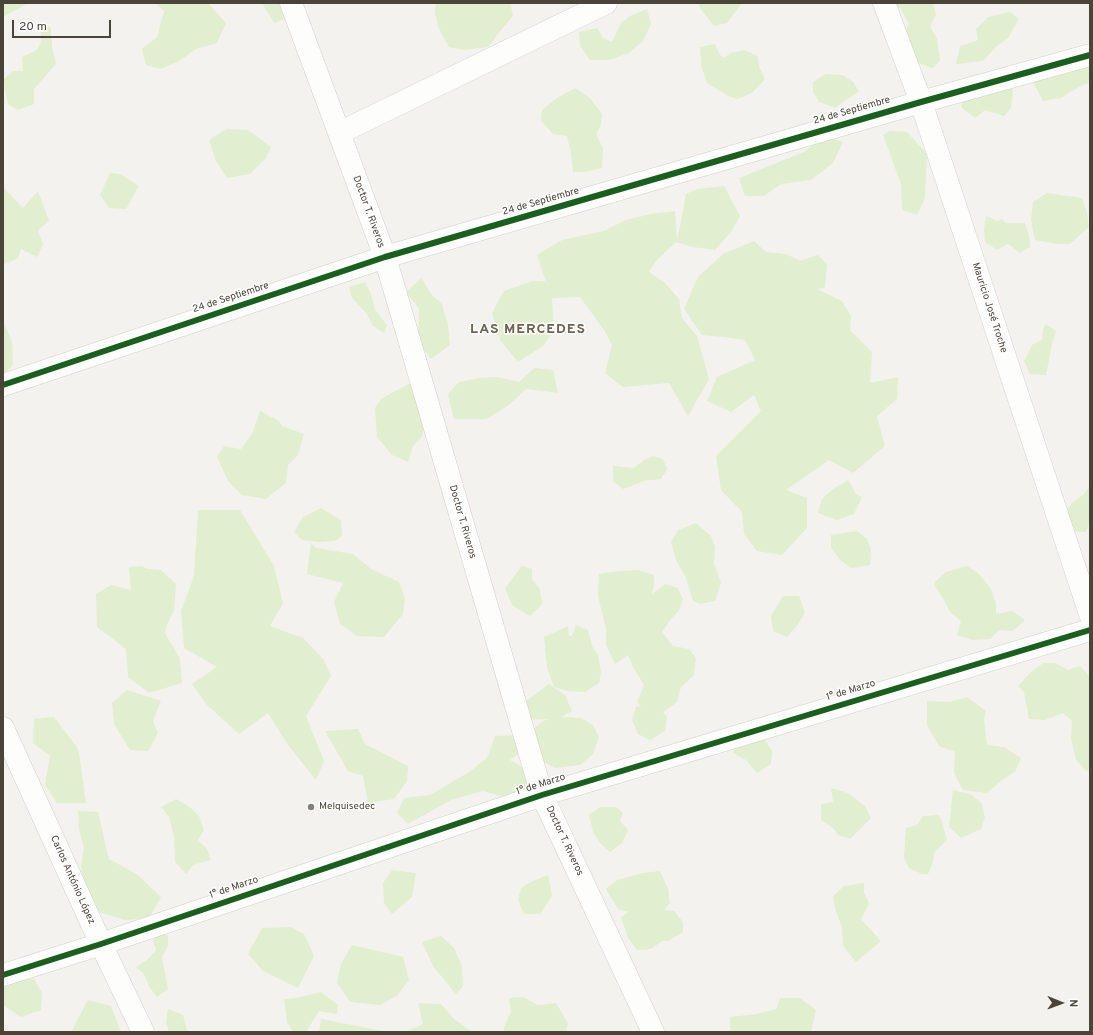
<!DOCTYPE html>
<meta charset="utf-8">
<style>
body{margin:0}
#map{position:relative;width:1093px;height:1035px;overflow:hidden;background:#f4f2ee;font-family:Overpass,sans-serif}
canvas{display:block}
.frame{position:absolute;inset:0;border:4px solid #4b4439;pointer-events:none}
.north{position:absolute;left:1041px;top:983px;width:40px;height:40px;-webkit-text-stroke:3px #fff;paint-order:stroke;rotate:91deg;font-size:11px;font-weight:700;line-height:16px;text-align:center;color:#4b4439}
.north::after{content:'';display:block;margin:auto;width:14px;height:18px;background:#4b4439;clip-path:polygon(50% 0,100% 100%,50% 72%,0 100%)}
.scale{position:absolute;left:12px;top:20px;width:99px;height:18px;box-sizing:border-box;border:2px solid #4b4439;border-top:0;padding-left:5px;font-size:12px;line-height:14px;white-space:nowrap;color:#4b4439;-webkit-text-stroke:3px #fff;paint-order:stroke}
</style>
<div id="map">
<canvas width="1093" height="1035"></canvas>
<div class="frame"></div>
<div class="north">N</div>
<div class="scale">20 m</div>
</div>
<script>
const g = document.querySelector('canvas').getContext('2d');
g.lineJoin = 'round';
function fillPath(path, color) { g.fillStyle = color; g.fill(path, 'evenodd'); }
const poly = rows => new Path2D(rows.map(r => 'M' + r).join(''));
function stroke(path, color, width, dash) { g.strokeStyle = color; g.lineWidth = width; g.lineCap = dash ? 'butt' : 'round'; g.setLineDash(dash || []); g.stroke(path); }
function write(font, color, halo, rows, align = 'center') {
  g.font = font + ' Overpass,sans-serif'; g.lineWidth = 3; g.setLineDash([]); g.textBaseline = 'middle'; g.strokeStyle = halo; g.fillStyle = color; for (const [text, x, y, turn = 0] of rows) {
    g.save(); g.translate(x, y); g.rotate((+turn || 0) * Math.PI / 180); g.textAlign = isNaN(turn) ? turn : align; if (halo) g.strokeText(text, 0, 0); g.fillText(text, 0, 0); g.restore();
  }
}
const green = poly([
 [3,3,28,3,3,17],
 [157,3,208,3,226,23,217,43,196,49,179,61,161,69,146,65,142,49,157,37,164,11,156,4],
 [262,3,286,3,293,16,274,23],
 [436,3,510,3,513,16,501,30,488,47,464,50,449,47,438,27,435,12],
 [698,3,742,3,727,23,714,26,700,8],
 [884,3,933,3,936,15,930,26,937,39,940,61,933,68,911,61,902,40,909,23,900,8,884,5],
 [647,9,651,24,643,41,629,53,609,60,590,60,580,46,579,32,597,28,603,38,612,42,621,23,630,16],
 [1010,12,1019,19,1008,38,997,46,983,61,956,64,960,46,978,40,976,29,988,17],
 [40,22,51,28,52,47,56,64,34,89,34,104,18,110,8,104,3,80,13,71,23,71,22,57,37,50,41,42],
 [715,44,720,55,724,58,731,53,744,50,758,56,759,67,765,79,752,93,737,99,726,95,707,83,701,65,700,47],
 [1090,47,1090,82,1079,87,1061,98,1043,101,1032,80],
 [826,74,843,75,853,82,859,91,835,108,819,102,813,92,813,82],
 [1002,80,1013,90,1011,108,1004,116,985,110,975,118,961,107,966,90],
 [575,88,590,98,602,114,601,125,596,134,603,148,602,168,586,172,573,172,571,153,567,136,553,134,541,121,542,110,557,98],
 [227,129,248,130,271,147,266,158,250,174,227,178,216,161,209,140],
 [890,131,907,132,927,154,925,198,917,215,902,210,901,184,883,135],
 [824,136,843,142,833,163,811,180,781,184,764,196,745,196,739,178,804,152],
 [3,167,4,188,23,208,38,191,49,221,38,230,43,244,37,257,21,249,18,258,3,265],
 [110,173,120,174,139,186,126,209,109,208,100,195],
 [724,186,740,216,731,232,715,250,693,247,676,242,656,261,649,272,665,283,679,299,682,318,697,336,709,379,688,416,669,383,623,387,605,373,612,345,604,330,580,297,552,298,554,331,543,346,518,362,500,340,492,313,504,291,532,281,545,281,548,288,537,255,562,240,604,231,626,220,651,214,675,211,677,240,682,217,686,194,697,189],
 [1047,193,1082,198,1087,213,1089,227,1070,244,1058,244,1035,240,1031,220,1033,202],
 [986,216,998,221,1002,219,1006,223,1025,223,1029,236,1030,247,1020,253,1008,244,997,250,985,242,984,229],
 [754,241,766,252,786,254,800,261,818,255,827,264,825,288,817,289,842,301,851,316,850,330,872,352,870,383,898,377,897,399,877,416,885,446,853,473,829,460,786,490,807,498,807,528,782,555,757,551,744,534,742,512,721,490,716,456,761,411,754,395,731,412,707,401,717,377,755,360,745,340,724,337,702,335,684,309,698,277,723,254],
 [421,278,432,295,442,304,448,325,450,345,431,359,418,342,419,309,406,292],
 [365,282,371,294,375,310,387,325,384,333,373,326,367,314,352,298,349,287],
 [3,321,12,342,13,364,3,376],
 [1046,324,1056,331,1052,344,1046,375,1030,374,1024,361,1032,345,1042,340,1043,329],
 [534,368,553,370,558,393,526,389,509,405,486,419,454,419,448,394,459,382,479,378,497,377,519,382],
 [410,383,428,401,428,413,422,437,413,446,408,462,392,455,377,437,375,408,381,399],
 [260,411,279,421,282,426,304,434,298,455,288,465,286,483,266,499,242,495,228,481,217,457,224,446,241,449,253,432],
 [654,456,663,459,667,469,661,479,654,480,647,480,623,489,613,481,613,466,634,468,644,460],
 [848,480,856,494,862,497,854,514,837,520,818,513,822,499,833,489],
 [1090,486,1090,521,1086,532,1069,531,1063,515,1072,503,1084,494],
 [321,508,341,520,342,536,335,541,319,542,302,540,294,532,303,517],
 [198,510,240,510,274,566,283,603,270,626,303,638,324,660,331,676,306,716,324,761,316,780,288,745,268,713,239,734,207,705,192,684,217,667,184,648,181,611,194,576],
 [696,523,711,536,715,547,714,564,721,582,715,601,700,604,693,601,686,578,676,560,671,542,678,530],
 [857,531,867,539,871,549,870,565,851,568,840,560,831,548,831,535],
 [311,543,316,548,353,554,371,569,399,582,405,599,403,614,384,637,357,636,340,624,334,602,343,583,307,574],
 [142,566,147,569,161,570,176,584,174,610,167,625,165,633,180,659,182,683,149,693,128,677,126,649,97,627,96,594,111,585,131,590,129,567],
 [522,566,532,569,532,579,540,589,542,604,530,616,512,605,505,588],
 [967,566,978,573,991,589,996,604,996,614,1012,611,1025,620,1013,631,999,630,990,639,973,640,957,635,961,621,950,612,943,598,935,586,935,582,946,572],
 [638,570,654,575,654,587,651,595,665,584,678,588,683,599,679,611,671,619,662,632,673,646,689,649,696,658,694,675,681,687,677,702,663,712,667,716,665,731,650,740,638,734,632,720,636,707,641,706,637,702,644,685,633,667,628,655,615,664,606,645,606,629,598,596,599,574,619,571],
 [783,596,799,596,805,613,797,626,787,637,773,631,771,616],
 [576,625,588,630,592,646,598,655,601,672,599,683,585,692,568,691,554,687,547,667,544,637,568,626,569,636,572,636],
 [1043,663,1055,663,1068,670,1080,666,1090,677,1090,770,1086,771,1076,760,1071,739,1072,721,1063,713,1045,720,1029,719,1024,692,1018,686,1030,673],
 [549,684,565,695,572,711,561,717,581,718,593,725,599,737,593,754,580,765,555,768,531,755,526,736,543,721,549,719,523,720,518,707],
 [127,690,161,701,153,721,158,733,148,751,130,750,114,724,112,703],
 [967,697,986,711,984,719,987,745,1004,747,1021,758,1015,772,1002,780,987,793,963,790,954,773,955,752,939,746,927,725,927,701,949,702],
 [54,717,76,746,79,753,86,803,57,803,45,785,50,756,33,743,34,719],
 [358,729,365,744,408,766,407,781,394,799,368,803,363,776,348,771,325,731],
 [521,735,521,752,510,760,526,769,530,789,502,796,483,791,451,800,408,824,397,813,404,798,430,795,469,772,487,758,495,736],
 [737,738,764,739,772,751,771,764,757,773,746,760,733,753],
 [831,788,848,793,865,806,871,818,850,839,838,835,833,828,821,820,821,804,833,802],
 [953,790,972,795,982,804,985,818,981,829,961,838,949,827],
 [176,799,191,808,199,816,204,830,198,840,207,849,211,860,193,865,186,874,175,862,174,837,169,817,161,807],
 [600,807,616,807,623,813,620,821,628,830,622,843,610,852,601,844,593,832,589,815],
 [78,811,98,812,109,859,138,875,161,897,149,918,125,920,86,908,81,866,84,848,79,829],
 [938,815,941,819,947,840,934,853,933,862,928,874,922,874,909,868,904,858,906,828,917,825,923,816],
 [392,870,416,873,412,897,392,914,384,903,383,883],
 [660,871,668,889,670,903,664,910,674,911,683,922,683,932,668,941,662,941,651,949,637,950,628,938,621,917,629,912,618,909,606,889,617,880,643,873],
 [548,875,552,896,540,914,524,914,518,900,521,888,533,881],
 [864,883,864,893,869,903,861,919,881,941,856,962,843,946,842,927,835,909,833,896,844,886],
 [290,927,304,934,314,956,298,988,263,971,248,954,262,928],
 [156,934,168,935,168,946,162,957,168,989,157,997,150,988,143,973,136,967,147,960,156,950,153,941],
 [441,936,454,948,462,966,463,986,456,994,433,966,422,942],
 [352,945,403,957,409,980,397,996,380,1005,350,1002,337,983,341,964],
 [3,970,25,979,34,979,42,993,41,1010,21,1017,3,1005],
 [321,992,338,1005,337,1014,319,1011,306,1032,293,1032,287,1022,284,999,296,998],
 [523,997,538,1005,556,1003,568,1023,566,1032,504,1032,504,1027,511,1012,509,998],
 [780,998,800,998,816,1010,811,1032,730,1032,730,1017,757,1014,776,1009],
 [88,1000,111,1006,121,1032,71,1032],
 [418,1003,441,1004,454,1019,472,1032,319,1032,321,1019,383,1031,405,1032,423,1024],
 [168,1009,183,1015,187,1030,189,1032,169,1032,166,1022]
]);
const minor = poly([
 [291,3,385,257,542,795,653,1032],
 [884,3,921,102,1090,614],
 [339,133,606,3],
 [3,385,385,257,921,102,1090,55],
 [3,728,101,944,143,1032],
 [3,975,101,944,542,795,1090,630]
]);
const cycleway = poly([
 [3,385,385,257,921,102,1090,55],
 [3,975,101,944,542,795,1090,630]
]);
const markers = [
 [311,807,4,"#868178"]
];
const streetNames = [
 ["24 de Septiembre",852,111,-16],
 ["24 de Septiembre",541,202,-16],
 ["Doctor T. Riveros",368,212,70],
 ["24 de Septiembre",231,298,-18],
 ["Mauricio José Troche",989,308,72],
 ["Doctor T. Riveros",462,522,74],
 ["1° de Marzo",851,691,-17],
 ["1° de Marzo",541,785,-18],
 ["Doctor T. Riveros",564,841,65],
 ["Carlos António López",72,880,66],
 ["1° de Marzo",234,888,-19]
];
const poiNames = [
 ["Melquisedec",319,807]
];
const districtNames = [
 ["LAS MERCEDES",528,330]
];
fillPath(green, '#e1eecf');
stroke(minor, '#d2d0cb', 23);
stroke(minor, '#fdfdfc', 22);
stroke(cycleway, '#1b5e20', 6);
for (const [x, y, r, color] of markers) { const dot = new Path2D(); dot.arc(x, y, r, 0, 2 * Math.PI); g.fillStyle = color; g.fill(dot); stroke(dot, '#fff', 1.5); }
write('10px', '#4b4439', '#fff', streetNames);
write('10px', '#4b4439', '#fff', poiNames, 'left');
g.letterSpacing = '1px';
write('bold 14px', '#6e6250', '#fff', districtNames);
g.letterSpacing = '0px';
</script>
